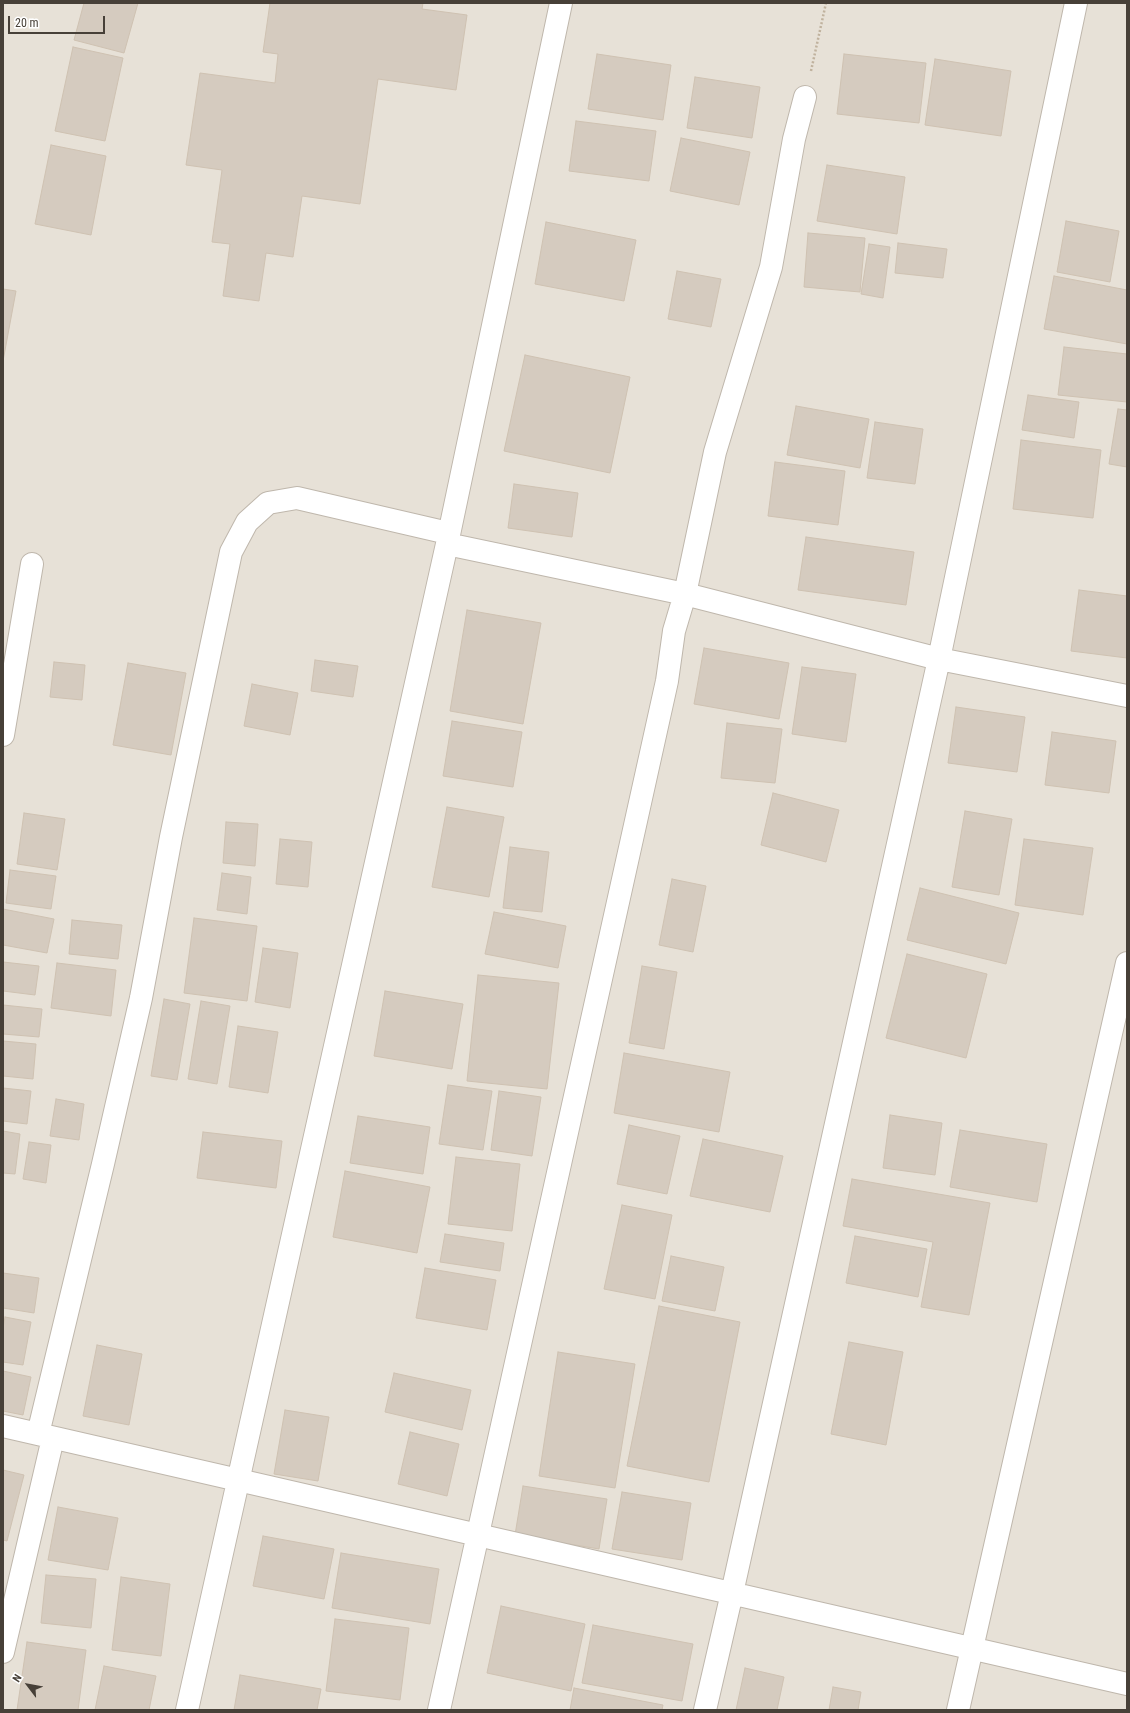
<!DOCTYPE html>
<style>
body{margin:0}
#map{position:relative;width:1130px;height:1713px;overflow:hidden;background:#f4f0e9;font-family:"Roboto Condensed",sans-serif}
canvas{display:block}
.frame{position:absolute;inset:0;border:4px solid #474038;pointer-events:none}
.north{position:absolute;left:8px;top:1665px;width:40px;height:40px;-webkit-text-stroke:3px #fff;paint-order:stroke;rotate:302deg;font-size:11px;font-weight:700;line-height:16px;text-align:center;color:#474038}
.north::after{content:'';display:block;margin:auto;width:14px;height:18px;background:#474038;clip-path:polygon(50% 0,100% 100%,50% 72%,0 100%)}
.scale{position:absolute;left:8px;top:16px;width:97px;height:18px;box-sizing:border-box;border:2px solid #474038;border-top:0;padding-left:5px;font-size:12px;line-height:14px;white-space:nowrap;color:#474038;-webkit-text-stroke:3px #fff;paint-order:stroke}
</style>
<div id="map">
<canvas width="1130" height="1713"></canvas>
<div class="frame"></div>
<div class="north">N</div>
<div class="scale">20 m</div>
</div>
<script>
const g = document.querySelector('canvas').getContext('2d');
g.lineJoin = 'round';
function fillPath(path, color) { g.fillStyle = color; g.fill(path, 'evenodd'); }
const poly = rows => new Path2D(rows.map(r => 'M' + r).join(''));
function stroke(path, color, width, dash) { g.strokeStyle = color; g.lineWidth = width; g.lineCap = dash ? 'butt' : 'round'; g.setLineDash(dash || []); g.stroke(path); }
const residential = poly([
 [3,3,1127,3,1127,1710,3,1710]
]);
const building = poly([
 [84,3,138,3,124,53,74,40,84,3],
 [270,3,423,3,422,9,467,15,456,90,378,79,360,204,302,196,293,257,266,253,259,301,223,296,230,244,212,242,222,170,186,165,200,73,275,83,278,54,263,52,270,3],
 [73,47,123,58,105,141,55,131,73,47],
 [597,54,671,65,663,120,588,109,597,54],
 [844,54,926,63,919,123,837,114,844,54],
 [935,59,1011,71,1001,136,925,125,935,59],
 [695,77,760,87,752,138,687,128,695,77],
 [576,121,656,131,649,181,569,171,576,121],
 [681,138,750,152,739,205,670,191,681,138],
 [51,145,106,156,91,235,35,224,51,145],
 [827,165,905,177,897,234,817,221,827,165],
 [1066,221,1119,231,1110,282,1057,272,1066,221],
 [546,222,636,240,624,301,535,284,546,222],
 [808,233,865,238,860,292,804,287,808,233],
 [898,243,947,249,943,278,895,273,898,243],
 [869,244,890,247,883,298,861,294,869,244],
 [677,271,721,279,711,327,668,319,677,271],
 [1054,276,1127,290,1127,344,1044,329,1054,276],
 [3,289,16,291,3,361,3,289],
 [1064,347,1127,354,1127,402,1058,395,1064,347],
 [525,355,630,377,610,473,504,451,525,355],
 [1028,395,1079,402,1074,438,1022,430,1028,395],
 [796,406,869,419,860,468,787,455,796,406],
 [1118,409,1127,410,1127,467,1109,464,1118,409],
 [875,422,923,429,915,484,867,478,875,422],
 [1021,440,1101,450,1093,518,1013,509,1021,440],
 [775,462,845,471,838,525,768,516,775,462],
 [514,484,578,493,572,537,508,528,514,484],
 [806,537,914,552,906,605,798,590,806,537],
 [1079,590,1127,596,1127,658,1071,651,1079,590],
 [467,610,541,623,523,724,450,711,467,610],
 [704,648,789,663,779,719,694,704,704,648],
 [315,660,358,666,353,697,311,691,315,660],
 [54,662,85,665,82,700,50,697,54,662],
 [128,663,186,673,171,755,113,745,128,663],
 [802,667,856,674,846,742,792,734,802,667],
 [252,684,298,693,290,735,244,726,252,684],
 [956,707,1025,717,1017,772,948,763,956,707],
 [452,721,522,732,513,787,443,776,452,721],
 [727,723,782,729,775,783,721,778,727,723],
 [1052,732,1116,741,1109,793,1045,785,1052,732],
 [773,793,839,810,826,862,761,845,773,793],
 [447,807,504,817,489,897,432,887,447,807],
 [965,811,1012,819,999,895,952,887,965,811],
 [24,813,65,819,57,870,17,864,24,813],
 [226,822,258,824,255,866,223,863,226,822],
 [280,839,312,842,308,887,276,884,280,839],
 [1024,839,1093,848,1083,915,1015,905,1024,839],
 [510,847,549,852,542,912,503,908,510,847],
 [10,870,56,876,51,909,6,903,10,870],
 [222,873,251,877,247,914,217,910,222,873],
 [672,879,706,886,693,952,659,945,672,879],
 [920,888,1019,913,1006,964,907,940,920,888],
 [3,909,54,919,47,953,3,945,3,909],
 [494,912,566,926,558,968,485,954,494,912],
 [194,918,257,926,247,1001,184,993,194,918],
 [72,920,122,925,118,959,69,954,72,920],
 [263,948,298,953,290,1008,255,1002,263,948],
 [907,954,987,974,966,1058,886,1038,907,954],
 [3,962,39,966,35,995,3,991,3,962],
 [57,963,116,970,111,1016,51,1008,57,963],
 [642,966,677,972,664,1049,629,1043,642,966],
 [478,975,559,983,547,1089,467,1081,478,975],
 [385,991,463,1004,452,1069,374,1056,385,991],
 [164,999,190,1004,177,1080,151,1076,164,999],
 [201,1001,230,1006,217,1084,188,1079,201,1001],
 [3,1005,42,1009,39,1037,3,1034,3,1005],
 [238,1026,278,1032,268,1093,229,1087,238,1026],
 [3,1041,36,1044,33,1079,3,1076,3,1041],
 [624,1053,730,1072,719,1132,614,1113,624,1053],
 [448,1085,492,1091,483,1150,439,1144,448,1085],
 [3,1088,31,1091,27,1124,3,1121,3,1088],
 [499,1091,541,1097,532,1156,491,1150,499,1091],
 [56,1099,84,1104,79,1140,50,1136,56,1099],
 [890,1115,942,1123,935,1175,883,1168,890,1115],
 [358,1116,430,1127,423,1174,350,1163,358,1116],
 [629,1125,680,1136,667,1194,617,1184,629,1125],
 [960,1130,1047,1144,1037,1202,950,1187,960,1130],
 [3,1131,20,1134,15,1174,3,1173,3,1131],
 [203,1132,282,1141,276,1188,197,1178,203,1132],
 [703,1139,783,1156,770,1212,690,1196,703,1139],
 [29,1142,51,1145,46,1183,23,1179,29,1142],
 [456,1157,520,1164,512,1231,448,1224,456,1157],
 [345,1171,430,1187,417,1253,333,1237,345,1171],
 [852,1179,990,1203,969,1315,921,1307,933,1242,843,1226,852,1179],
 [622,1205,672,1215,655,1299,604,1289,622,1205],
 [445,1234,504,1243,500,1271,440,1262,445,1234],
 [855,1236,927,1249,918,1297,846,1283,855,1236],
 [671,1256,724,1267,715,1311,662,1301,671,1256],
 [425,1268,496,1280,487,1330,416,1318,425,1268],
 [3,1273,39,1278,34,1313,3,1308,3,1273],
 [659,1306,740,1322,709,1482,627,1466,659,1306],
 [5,1317,31,1322,23,1365,3,1362,3,1328,5,1317],
 [849,1342,903,1352,886,1445,831,1434,849,1342],
 [97,1345,142,1354,129,1425,83,1416,97,1345],
 [558,1352,635,1364,615,1488,539,1476,558,1352],
 [3,1371,31,1377,23,1415,3,1411,3,1371],
 [394,1373,471,1390,462,1430,385,1412,394,1373],
 [285,1410,329,1417,318,1481,274,1474,285,1410],
 [410,1432,459,1444,447,1496,398,1484,410,1432],
 [3,1470,24,1475,7,1541,3,1540,3,1470],
 [523,1486,607,1499,599,1549,515,1535,523,1486],
 [622,1492,691,1503,682,1560,612,1549,622,1492],
 [58,1507,118,1518,108,1570,48,1560,58,1507],
 [263,1536,334,1549,324,1599,253,1586,263,1536],
 [341,1553,439,1569,430,1624,332,1608,341,1553],
 [46,1575,96,1579,91,1628,41,1623,46,1575],
 [121,1577,170,1584,161,1656,112,1650,121,1577],
 [501,1606,585,1624,571,1691,487,1673,501,1606],
 [335,1619,409,1628,400,1700,326,1691,335,1619],
 [593,1625,693,1644,682,1701,582,1683,593,1625],
 [27,1642,86,1650,78,1710,17,1710,27,1642],
 [104,1666,156,1676,149,1710,95,1710,104,1666],
 [745,1668,784,1677,777,1710,736,1710,745,1668],
 [240,1675,321,1689,317,1710,234,1710,240,1675],
 [833,1687,861,1692,858,1710,829,1710,833,1687],
 [574,1688,663,1705,662,1710,570,1710,574,1688]
]);
const path = poly([
 [811,71,826,3]
]);
const street = poly([
 [447,544,685,594,939,659,1127,696],
 [3,735,32,564],
 [3,1426,1127,1684],
 [38,1434,103,1164,141,998,171,837,231,552,247,522,268,503,297,498,448,533],
 [3,1652,53,1438],
 [187,1710,447,544,561,3],
 [439,1710,667,681,674,631,685,594,715,452,771,267,794,139,805,97],
 [705,1710,732,1593,939,659,1076,3],
 [958,1710,1127,963]
]);
fillPath(residential, '#e7e1d7');
fillPath(building, '#d5cbbf');
stroke(building, '#cfc2b2', 1);
stroke(street, '#bfb7ac', 24);
stroke(path, '#c0b29e', 2.5, [2, 2]);
stroke(street, '#fff', 22);
</script>
